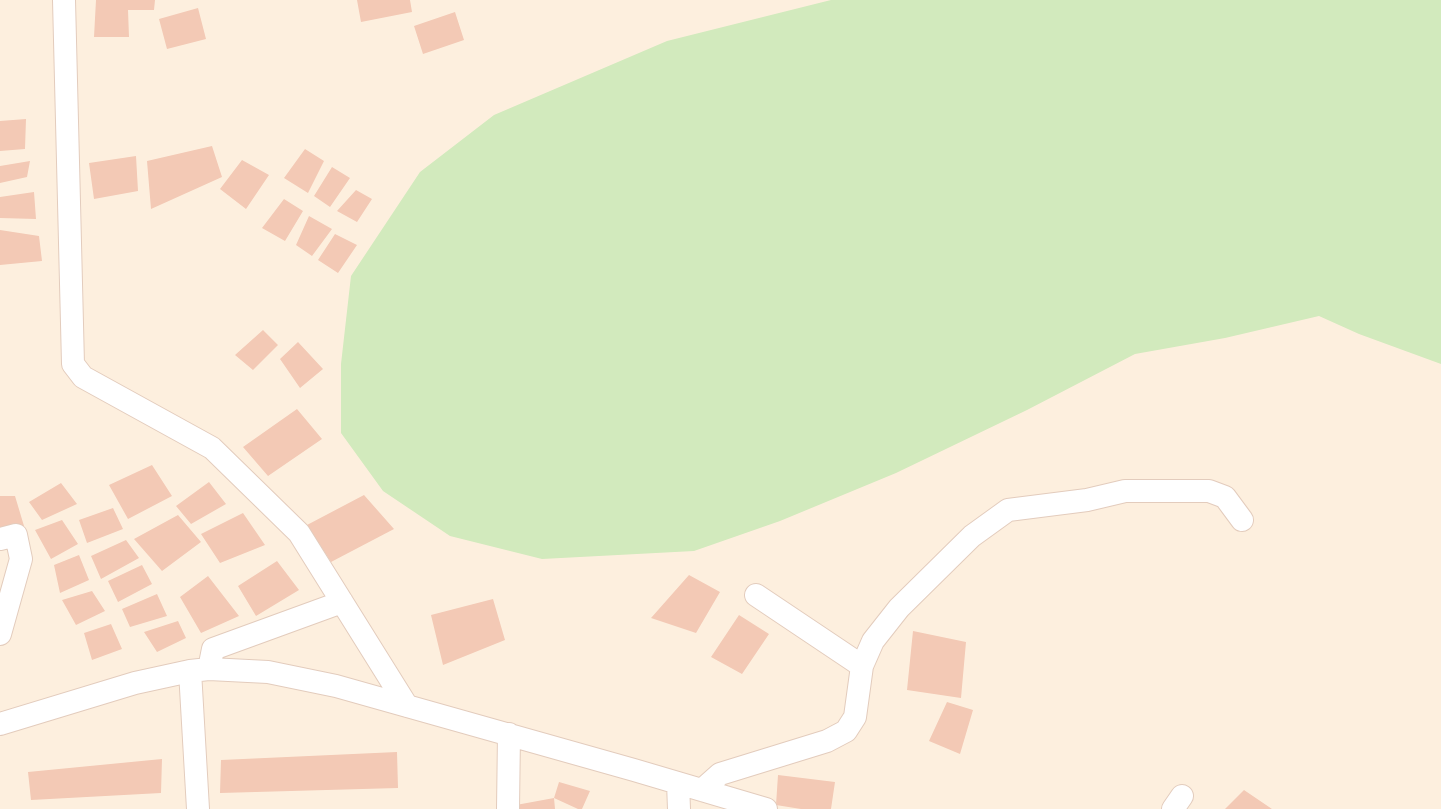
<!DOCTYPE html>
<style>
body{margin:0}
canvas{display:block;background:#fdefde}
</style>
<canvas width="1441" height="809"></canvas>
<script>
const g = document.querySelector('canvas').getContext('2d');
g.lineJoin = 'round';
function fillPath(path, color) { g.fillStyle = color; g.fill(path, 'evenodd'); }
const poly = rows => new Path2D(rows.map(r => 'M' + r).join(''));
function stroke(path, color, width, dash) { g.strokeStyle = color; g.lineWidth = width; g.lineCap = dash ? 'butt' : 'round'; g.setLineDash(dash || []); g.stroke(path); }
const green = poly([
 [831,0,1441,0,1441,364,1359,334,1319,316,1225,338,1135,354,1027,410,896,473,780,521,694,551,542,559,450,536,383,491,341,433,341,364,351,276,420,172,494,115,667,41]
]);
const building = poly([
 [96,0,155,0,154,10,128,10,129,37,94,37],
 [357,0,410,0,412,12,361,22],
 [198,8,206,39,167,49,159,19],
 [455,12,464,40,423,54,414,26],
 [26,119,25,149,0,151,0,121],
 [212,146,222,177,151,209,147,161],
 [305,149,324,161,308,193,284,178],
 [136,156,138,191,94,199,89,163],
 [242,160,269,175,246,209,220,189],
 [30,161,27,177,0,183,0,166],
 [332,167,350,178,330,207,314,196],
 [356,190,372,199,357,222,337,211],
 [34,192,36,219,0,218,0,197],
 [284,199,303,211,285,241,262,228],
 [309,216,332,229,312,256,296,245],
 [0,230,39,236,42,261,0,265],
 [335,234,357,245,338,273,318,260],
 [263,330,278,345,253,370,235,355],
 [298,342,323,369,300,388,280,359],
 [297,409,322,439,268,476,243,447],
 [152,465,172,496,128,519,109,485],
 [209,482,226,504,191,524,176,506],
 [61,483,77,504,42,520,29,502],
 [364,495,394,529,331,562,307,525],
 [0,496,15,496,24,526,0,534],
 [113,508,123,529,87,543,79,520],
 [243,513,265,545,220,563,201,534],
 [178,515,201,542,162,571,134,539],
 [62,520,78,544,51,559,35,530],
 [126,540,139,558,101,579,91,556],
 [79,555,89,580,60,593,54,565],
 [277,561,299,590,256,616,238,586],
 [142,565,152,584,118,602,108,581],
 [689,575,720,592,696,633,651,618],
 [208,576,239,616,201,633,180,597],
 [92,591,105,611,76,625,62,600],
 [157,594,167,616,130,627,122,609],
 [493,599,505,640,443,665,431,615],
 [739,615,769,634,742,674,711,657],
 [178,621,186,638,157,652,144,632],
 [111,624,122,649,92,660,84,633],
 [913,631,966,642,961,698,907,690],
 [947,702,973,710,960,754,929,741],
 [397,752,398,788,220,793,221,760],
 [162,759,161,793,31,800,28,772],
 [778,775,835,782,831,809,801,809,776,805],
 [559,782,590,791,582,809,578,809,554,798,555,809,515,809,516,805,554,798],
 [1244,790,1272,809,1225,809]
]);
const minor = poly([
 [64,0,73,364,83,377,212,448,299,533,407,706],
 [0,539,16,535,21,559,0,634],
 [756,595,862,666],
 [209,669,213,649,342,602],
 [190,671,198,809],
 [0,724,135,683,190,671,209,669,268,672,336,686,634,770,766,809],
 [678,783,679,809],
 [702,790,720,774,827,741,846,731,855,717,862,666,873,641,899,608,972,536,1008,510,1087,500,1125,491,1209,491,1225,497,1242,520],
 [508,809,509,734],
 [1173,809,1182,796]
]);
fillPath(green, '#d2eabd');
fillPath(building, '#f3c9b5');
stroke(minor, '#e3ccbd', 24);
stroke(minor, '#fff', 22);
</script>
